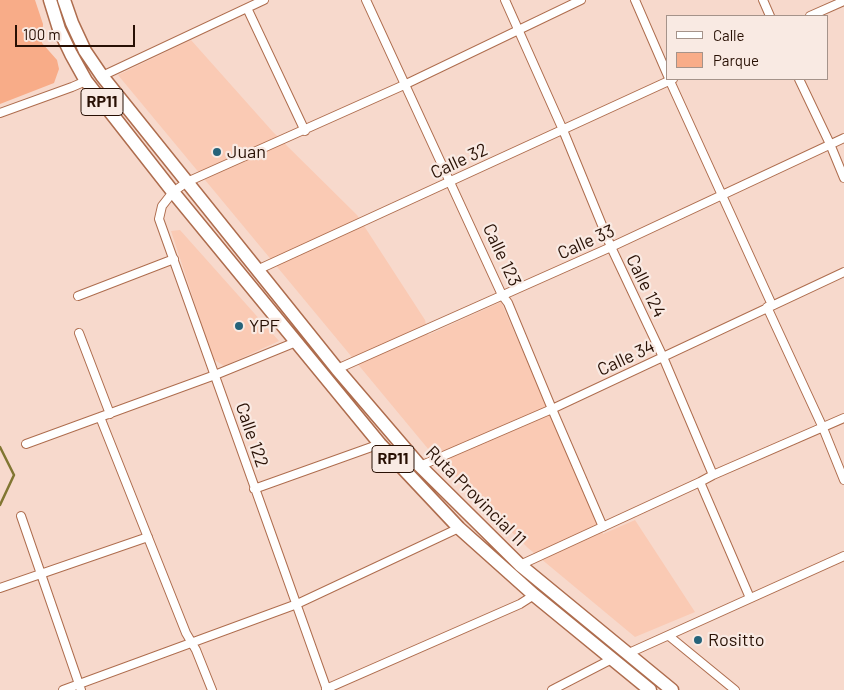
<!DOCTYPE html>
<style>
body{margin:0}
#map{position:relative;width:844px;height:690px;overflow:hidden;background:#f7d9cc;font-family:Barlow,sans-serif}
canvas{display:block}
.legend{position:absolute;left:666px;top:15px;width:162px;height:65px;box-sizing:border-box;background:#f9eae3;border:1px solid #a5938a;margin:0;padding:6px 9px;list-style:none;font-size:15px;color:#281004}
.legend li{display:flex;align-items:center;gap:10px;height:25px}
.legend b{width:25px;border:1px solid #a5938a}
.scale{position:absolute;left:15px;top:25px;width:120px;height:22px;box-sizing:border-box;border:2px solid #281004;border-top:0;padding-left:6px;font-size:15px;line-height:18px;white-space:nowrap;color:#281004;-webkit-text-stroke:4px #f9eae3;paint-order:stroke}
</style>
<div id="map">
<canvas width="844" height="690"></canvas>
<ul class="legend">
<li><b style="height:6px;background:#fff"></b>Calle</li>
<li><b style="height:14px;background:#f8ac88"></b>Parque</li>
</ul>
<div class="scale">100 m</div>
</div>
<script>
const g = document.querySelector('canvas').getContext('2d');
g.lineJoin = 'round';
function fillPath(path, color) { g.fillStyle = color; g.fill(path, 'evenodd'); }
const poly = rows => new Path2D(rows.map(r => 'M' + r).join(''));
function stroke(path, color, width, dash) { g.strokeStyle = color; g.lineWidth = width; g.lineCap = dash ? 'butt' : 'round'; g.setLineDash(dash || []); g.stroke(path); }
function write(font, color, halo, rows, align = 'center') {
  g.font = font + ' Barlow,sans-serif'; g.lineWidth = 4.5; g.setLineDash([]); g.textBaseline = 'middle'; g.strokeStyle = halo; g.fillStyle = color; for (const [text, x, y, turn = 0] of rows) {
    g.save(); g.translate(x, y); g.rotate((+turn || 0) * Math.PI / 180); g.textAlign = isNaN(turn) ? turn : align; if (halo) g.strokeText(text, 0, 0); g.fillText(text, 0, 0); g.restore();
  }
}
const built = poly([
 [191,40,273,132,357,215,425,320,428,335,501,302,603,534,635,520,695,612,635,637,528,548,429,450,118,75],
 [180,230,279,341,224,366,213,359,171,231]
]);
const green = poly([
 [0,0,35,0,43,24,42,43,57,60,59,69,54,83,0,104]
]);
const stream = poly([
 [0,447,14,475,0,505]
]);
const minor = poly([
 [366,0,502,295,508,303,552,409,603,527],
 [505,0,563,130,611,247,663,357,713,475],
 [635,0,668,76],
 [763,0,770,16],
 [247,8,305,131],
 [810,16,844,1],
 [102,76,264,0],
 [669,79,772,305],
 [799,79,830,144,844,178],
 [0,113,72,87,86,81],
 [257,270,673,79],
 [78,296,174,259],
 [767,307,823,428,844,480],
 [79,333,110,414],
 [337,369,611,247,844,138],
 [100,417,186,633,196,650,212,690],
 [26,444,215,375,296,342],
 [420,466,552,409,844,272],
 [700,482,750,598],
 [254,489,380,444],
 [21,516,81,690],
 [520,565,700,482,713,475,844,418],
 [0,588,148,537],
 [669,636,735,690],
 [629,653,844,556],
 [326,689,520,604,534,595],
 [63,690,297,604,459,528],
 [327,690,159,219,162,206,173,192,187,182,404,85,581,0],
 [552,690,612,659]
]);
const primary = poly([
 [50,0,59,29,71,54,86,81,173,192,380,444,459,528,534,595,650,690],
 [64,0,72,23,85,51,102,76,337,369,420,466,520,565,672,690]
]);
const markers = [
 [217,152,5,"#26637a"],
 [239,326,5,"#26637a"],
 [698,640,5,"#26637a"]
];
const shields = [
 [102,102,42],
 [393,459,42]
];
const shieldNames = [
 ["RP11",102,102],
 ["RP11",393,459]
];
const poiNames = [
 ["Juan",227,152],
 ["YPF",249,326],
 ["Rositto",708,640]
];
const streetNames = [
 ["Calle 32",459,161,-25],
 ["Calle 33",586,242,-24],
 ["Calle 123",502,255,65],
 ["Calle 124",646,286,64],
 ["Calle 34",626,358,-25],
 ["Calle 122",252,435,71],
 ["Ruta Provincial 11",476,496,45]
];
fillPath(built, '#facab4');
fillPath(green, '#f8ac88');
stroke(stream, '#817632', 2.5);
stroke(minor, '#ae6d4e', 10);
stroke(primary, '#ae6d4e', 15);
stroke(minor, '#fff', 8);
stroke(primary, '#fff', 12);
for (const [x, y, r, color] of markers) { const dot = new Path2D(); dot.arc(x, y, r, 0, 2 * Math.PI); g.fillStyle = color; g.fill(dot); stroke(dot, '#f9eae3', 2); }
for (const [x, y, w] of shields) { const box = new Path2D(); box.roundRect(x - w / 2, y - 13.5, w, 27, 4); g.fillStyle = '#f9eae3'; g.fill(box); stroke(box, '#281004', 1); }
write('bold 16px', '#281004', null, shieldNames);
write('18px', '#281004', '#f9eae3', poiNames, 'left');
write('18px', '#281004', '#f9eae3', streetNames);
</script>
